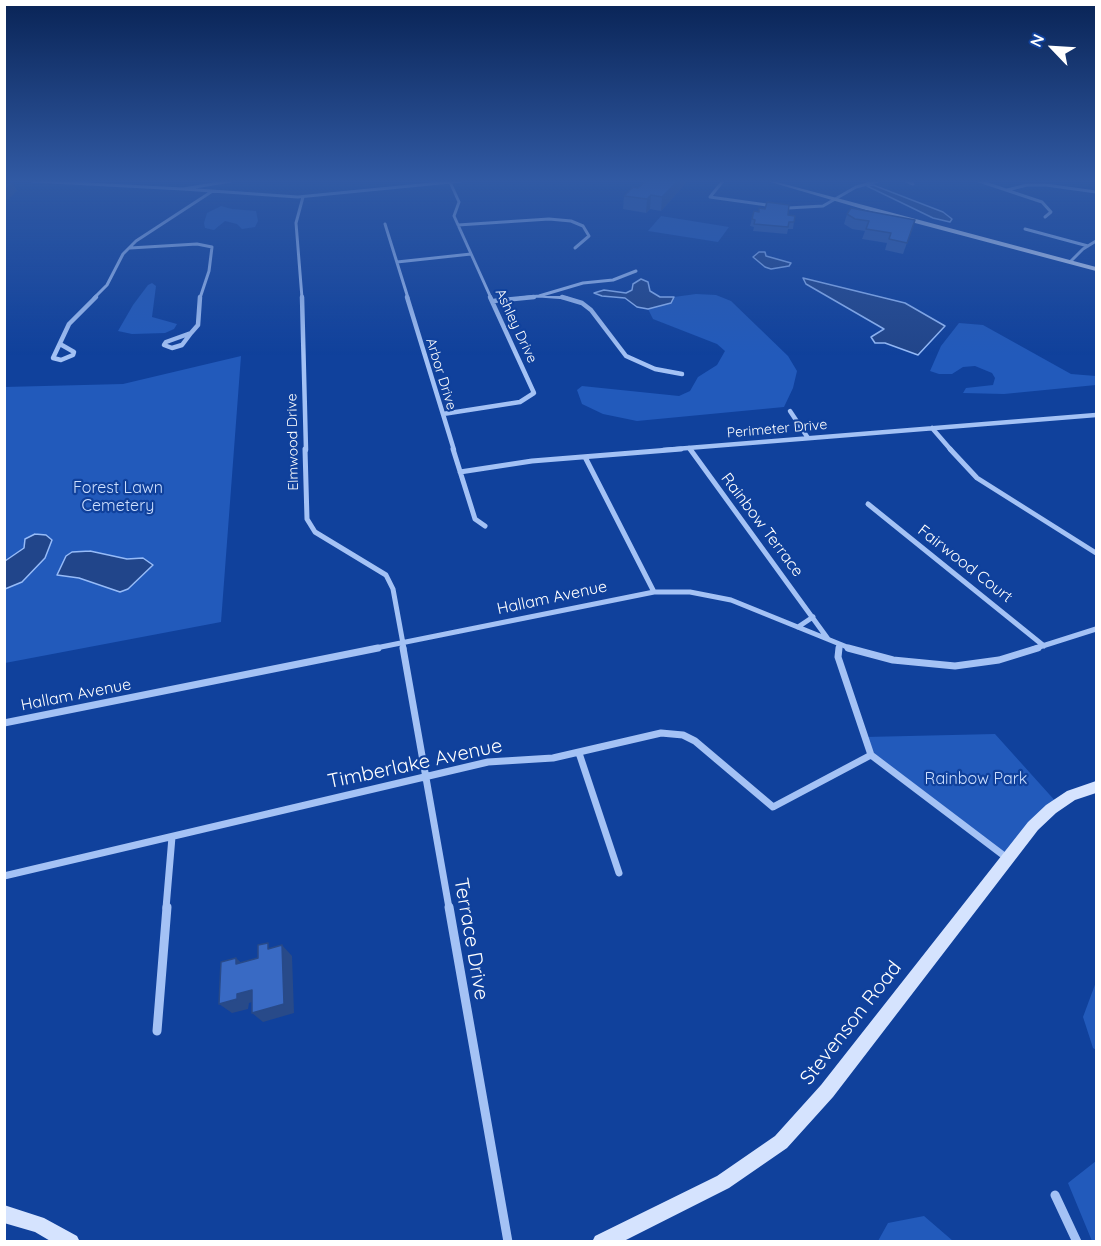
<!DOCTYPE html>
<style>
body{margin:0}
#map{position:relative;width:1101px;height:1246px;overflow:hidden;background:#10419c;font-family:Quicksand,sans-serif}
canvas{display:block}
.frame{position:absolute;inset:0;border:6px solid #fff;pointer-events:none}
.north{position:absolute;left:1023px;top:18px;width:60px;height:60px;-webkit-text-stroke:4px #10419c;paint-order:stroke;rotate:295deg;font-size:16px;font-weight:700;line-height:24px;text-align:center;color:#fff}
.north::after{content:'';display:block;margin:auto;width:21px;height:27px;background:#fff;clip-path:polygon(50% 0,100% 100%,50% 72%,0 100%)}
</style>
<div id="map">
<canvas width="1101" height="1246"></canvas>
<div class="frame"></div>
<div class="north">N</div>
</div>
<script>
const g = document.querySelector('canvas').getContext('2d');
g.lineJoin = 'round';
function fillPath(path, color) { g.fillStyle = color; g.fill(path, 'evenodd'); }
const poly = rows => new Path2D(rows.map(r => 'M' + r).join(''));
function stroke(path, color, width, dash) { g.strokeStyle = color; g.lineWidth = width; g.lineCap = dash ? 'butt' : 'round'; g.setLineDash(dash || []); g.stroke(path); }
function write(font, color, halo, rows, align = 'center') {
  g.font = font + ' Quicksand,sans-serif'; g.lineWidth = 4.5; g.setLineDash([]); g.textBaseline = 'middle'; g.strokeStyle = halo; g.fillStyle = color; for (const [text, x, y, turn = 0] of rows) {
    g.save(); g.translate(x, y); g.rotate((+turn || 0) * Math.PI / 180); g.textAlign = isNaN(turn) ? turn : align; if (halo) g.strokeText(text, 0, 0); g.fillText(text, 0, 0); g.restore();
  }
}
const green = poly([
 [221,206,232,209,256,211,258,221,255,227,242,229,237,224,225,221,214,230,205,228,204,223,207,213],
 [661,216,729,227,718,242,648,231],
 [152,283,156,286,152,317,177,324,174,329,165,333,132,334,118,331,133,305,148,285],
 [696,294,716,295,731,301,788,356,797,371,793,388,784,407,637,421,603,414,582,404,577,390,582,386,679,396,690,391,698,377,717,365,725,351,717,344,653,319,648,309,671,303,674,297],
 [959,323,983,325,1071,374,1096,376,1096,385,1004,394,963,393,966,388,993,385,995,378,992,373,975,366,963,367,952,374,939,374,930,371,941,346],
 [241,356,221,622,5,663,4,387,123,384],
 [995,734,1058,804,1007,858,871,755,865,737],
 [1096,982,1096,1050,1093,1048,1083,1017],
 [1096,1161,1096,1241,1092,1241,1068,1183],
 [924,1216,953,1241,878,1241,888,1223]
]);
const water = poly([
 [873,185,943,212,952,219,950,222,933,218,867,186,873,185],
 [759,252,765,252,766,256,791,263,789,266,771,269,765,267,753,257,759,252],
 [803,278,905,303,945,326,918,355,885,343,875,343,871,337,884,329,806,284,803,278],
 [641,279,648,282,650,291,660,297,674,297,671,303,648,309,637,307,625,298,602,296,594,293,604,290,626,293,632,290,633,284,641,279],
 [35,534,46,535,52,540,45,558,22,582,5,589,5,561,24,548,25,539,35,534],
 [90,551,127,559,143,558,153,565,128,589,120,592,79,578,57,575,66,556,72,552,90,551]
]);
const streetFar4 = poly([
 [32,181,183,189,231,181],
 [723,181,710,197,788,208,823,206,856,187,878,181],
 [906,181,913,184],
 [979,181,1042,202,1051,212,1045,217],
 [450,182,459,202,454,216,491,298],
 [183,189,298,197,461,181],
 [1007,190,1027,185,1046,185,1096,192],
 [385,224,408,298],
 [458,225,549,219,571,221,583,226,589,236,575,248],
 [1025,229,1088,246],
 [130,248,197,244,212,247,209,271,200,298],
 [397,262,471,254],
 [1070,262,1083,249,1096,241],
 [539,296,567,298],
 [94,298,107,285,123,254,136,241,211,192],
 [302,298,296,223,303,197],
 [520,298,539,296,583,283,613,280,636,271]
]);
const streetFar3 = poly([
 [302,297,306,450],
 [407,297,454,450],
 [562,297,582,303,591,310,626,356,655,369,682,374],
 [493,301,534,297],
 [191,333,182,345,172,348,164,345,166,342,191,333],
 [191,333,198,325,200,297],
 [60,344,74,352,73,355,61,360,53,358,69,324,96,297],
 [790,411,808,438],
 [443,414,520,402,534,393,490,297],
 [932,428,951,450],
 [689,448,691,450],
 [663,450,1096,415]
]);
const streetFar2 = poly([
 [305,449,307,519,315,532,386,575,393,589,404,649],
 [453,449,475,519,485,526],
 [690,449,828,639],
 [950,449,977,478,1096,553],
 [585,457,654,592],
 [460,472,532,461,681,449],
 [868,504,1044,646],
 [798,627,813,617],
 [371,649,654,592,690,592,731,600,852,649],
 [839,649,839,644],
 [1033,649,1096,629]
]);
const streetFar1 = poly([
 [403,648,449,908],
 [839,648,838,657,871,755,1007,858],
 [848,648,893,660,955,666,999,660,1038,648],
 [4,723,378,648],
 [579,753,619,873],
 [4,876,488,762,553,758,661,733,683,735,695,741,773,807,871,755],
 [166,908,172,837]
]);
const street = poly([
 [449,907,508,1242],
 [157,1031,167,907],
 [1055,1195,1077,1242]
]);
const secondary = poly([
 [767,181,773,181,1096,267,1096,271,866,210,767,181],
 [1096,781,1096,793,1075,800,1056,813,1038,830,833,1097,787,1148,729,1188,622,1242,592,1242,595,1236,717,1176,775,1136,821,1085,1028,822,1046,805,1067,791,1096,781],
 [4,1205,44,1218,77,1236,80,1242,52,1242,35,1232,4,1223,4,1205]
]);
const wall = poly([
 [646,181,688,181,661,211,650,209,646,213,623,209,624,196,638,188],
 [765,209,788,215,794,222,793,229,788,229,787,234,753,231,754,227,750,226,754,211,759,212],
 [847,214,915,220,903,254,885,250,887,243,862,239,865,231,852,229,844,224]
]);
const shadedWall = poly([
 [678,181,688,181,661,211,662,197],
 [13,183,17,191,4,203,4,191],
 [651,195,650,209,646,213,647,199],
 [282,945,292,956,294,1013,263,1022,252,1013],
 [236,958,247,968,236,964],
 [252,990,263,999,249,1003,248,1009,232,1013,219,1004,237,994]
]);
const building = poly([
 [646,181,678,181,662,197,651,195,647,199,624,196,633,187,638,188,646,181],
 [4,183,13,183,4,191,4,183],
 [767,202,789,205,788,215,795,216,794,222,789,222,788,227,754,224,755,220,752,219,754,211,759,212,759,208,765,209,767,202],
 [851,208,915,220,907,243,889,239,891,233,866,229,869,221,855,219,847,214,851,208],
 [268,943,268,949,282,945,284,1004,252,1013,252,990,237,994,237,999,219,1004,221,962,236,958,236,964,258,958,258,945,268,943]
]);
const farStreetnames = [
 ["Ashley Drive",516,326,65],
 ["Arbor Drive",441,374,73],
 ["Perimeter Drive",777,429,-5],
 ["Elmwood Drive",293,442,-91]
];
const parkNames = [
 ["Forest Lawn",118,488],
 ["Cemetery",118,506],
 ["Rainbow Park",976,779]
];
const streetNames = [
 ["Rainbow Terrace",762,525,53],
 ["Fairwood Court",965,564,38],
 ["Hallam Avenue",552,598,-12],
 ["Hallam Avenue",76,695,-11]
];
const nearStreetnames = [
 ["Timberlake Avenue",415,764,-12],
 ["Terrace Drive",471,939,80],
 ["Stevenson Road",851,1023,-52]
];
fillPath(green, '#225abb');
fillPath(water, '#21458a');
stroke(water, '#96bbf8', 1.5);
stroke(streetFar4, '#a4c2f5', 3);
stroke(streetFar3, '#a4c2f5', 4.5);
stroke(streetFar2, '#a4c2f5', 5);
stroke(streetFar1, '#a4c2f5', 7);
stroke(street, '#a4c2f5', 9);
fillPath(secondary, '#d5e3fe');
fillPath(wall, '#315ba9');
fillPath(shadedWall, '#284a89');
fillPath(building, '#396ac4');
stroke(building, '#284a89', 1.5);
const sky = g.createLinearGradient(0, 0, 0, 355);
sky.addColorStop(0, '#092456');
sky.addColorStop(0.51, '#315aa4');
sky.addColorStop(1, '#315aa400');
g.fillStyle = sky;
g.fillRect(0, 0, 1101, 355);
write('14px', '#fff', '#10419c', farStreetnames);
write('16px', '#cddffe', '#10419c', parkNames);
write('16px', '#fff', '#10419c', streetNames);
write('20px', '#fff', '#10419c', nearStreetnames);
</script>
